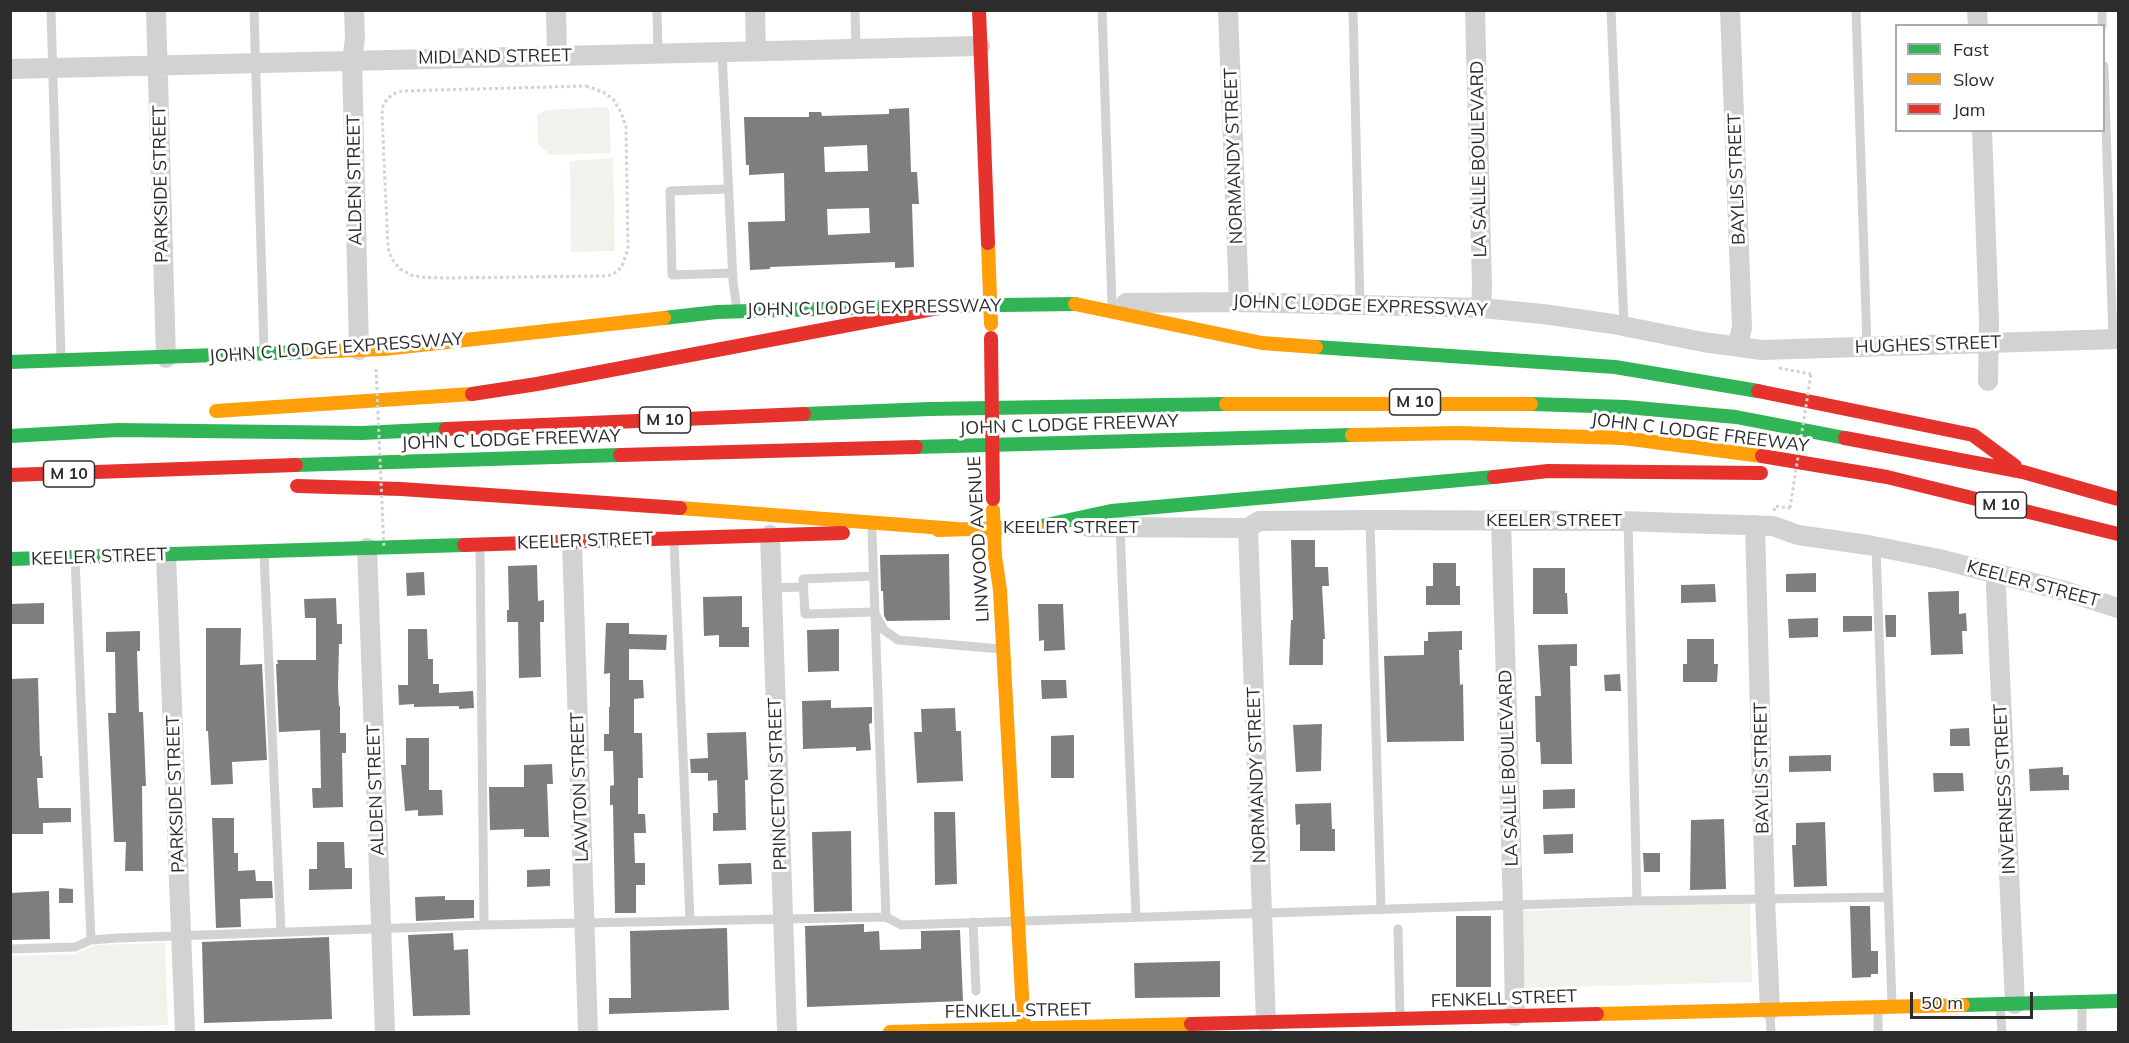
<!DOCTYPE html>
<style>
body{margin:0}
#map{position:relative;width:2129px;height:1043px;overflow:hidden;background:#fff;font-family:Mulish,sans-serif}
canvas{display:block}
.frame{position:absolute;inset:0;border:12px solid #2d2d2d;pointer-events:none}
.legend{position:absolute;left:1895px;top:24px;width:210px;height:108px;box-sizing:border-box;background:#fff;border:2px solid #ababab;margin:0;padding:8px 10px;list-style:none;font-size:18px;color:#2d2d2d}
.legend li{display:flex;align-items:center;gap:12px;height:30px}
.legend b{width:30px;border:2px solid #ababab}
.scale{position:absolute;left:1910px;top:992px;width:123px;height:27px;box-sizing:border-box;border:3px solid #2d2d2d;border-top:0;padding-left:8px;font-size:18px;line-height:21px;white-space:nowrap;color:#2d2d2d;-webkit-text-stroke:4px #fff;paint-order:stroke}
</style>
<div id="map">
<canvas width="2129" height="1043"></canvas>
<div class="frame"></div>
<ul class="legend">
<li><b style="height:8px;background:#30b455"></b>Fast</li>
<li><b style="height:8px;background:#ff9f0a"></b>Slow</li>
<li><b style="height:8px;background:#e5322d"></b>Jam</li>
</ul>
<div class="scale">50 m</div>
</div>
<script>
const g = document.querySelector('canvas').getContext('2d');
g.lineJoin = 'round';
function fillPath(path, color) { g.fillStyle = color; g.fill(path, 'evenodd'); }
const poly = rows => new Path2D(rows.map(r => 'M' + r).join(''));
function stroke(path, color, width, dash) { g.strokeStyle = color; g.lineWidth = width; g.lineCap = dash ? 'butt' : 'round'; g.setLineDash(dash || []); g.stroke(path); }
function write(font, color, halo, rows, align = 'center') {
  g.font = font + ' Mulish,sans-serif'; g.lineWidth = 6; g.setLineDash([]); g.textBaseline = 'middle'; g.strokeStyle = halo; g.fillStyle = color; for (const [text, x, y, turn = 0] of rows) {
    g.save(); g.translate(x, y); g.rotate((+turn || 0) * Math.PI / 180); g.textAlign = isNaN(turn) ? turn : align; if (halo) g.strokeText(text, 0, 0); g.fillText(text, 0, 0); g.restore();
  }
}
const green = poly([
 [606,107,609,110,611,153,550,155,538,144,537,115,546,110],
 [613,158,615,251,571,252,570,161],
 [1750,901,1752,982,1525,988,1521,911],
 [165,943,168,1025,11,1031,11,956,75,954,95,945]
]);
const building = poly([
 [909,108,911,172,917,172,919,204,912,204,914,267,895,268,895,262,770,267,770,269,750,270,748,222,785,221,784,173,749,175,749,165,746,165,744,117,809,117,809,112,821,112,822,116,889,114,889,109],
 [867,145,868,171,825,172,824,147],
 [869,208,870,233,828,235,827,209],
 [1291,540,1315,540,1315,567,1328,567,1329,586,1322,586,1325,639,1323,639,1323,665,1289,665,1291,620,1293,620],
 [949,554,950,620,887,621,884,616,883,591,881,591,880,555],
 [1433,563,1456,563,1456,586,1460,586,1460,605,1426,605,1426,586,1433,586],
 [537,565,538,601,544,600,544,622,540,622,541,677,519,678,518,622,507,622,507,610,509,610,508,566],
 [1533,568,1565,568,1565,593,1567,593,1568,614,1533,614],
 [424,572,425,595,407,596,406,573],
 [1816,573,1816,592,1786,592,1786,574],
 [1715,584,1716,602,1681,603,1681,585],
 [1959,591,1959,614,1966,613,1967,631,1962,631,1963,654,1931,655,1928,592],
 [742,596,742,627,749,627,749,647,719,647,719,635,704,636,703,597],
 [336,598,337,624,342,624,342,644,339,644,338,686,339,706,340,706,340,733,346,733,346,753,342,753,343,807,313,808,312,788,321,788,320,730,279,732,276,664,278,664,277,660,316,660,316,618,305,618,304,599],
 [44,603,44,624,10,624,10,604],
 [1038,604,1063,604,1065,650,1044,651,1044,640,1039,641],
 [1885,615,1896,615,1896,637,1886,637],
 [1843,616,1872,616,1872,631,1843,632],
 [1818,618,1818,637,1789,638,1788,619],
 [606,623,629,623,629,634,667,635,666,650,629,649,629,680,643,680,644,698,634,699,634,733,642,733,643,778,638,778,638,814,645,814,646,833,634,833,635,863,645,863,645,885,636,885,636,913,615,913,613,805,610,805,610,786,614,785,613,751,604,751,604,734,609,734,609,707,610,707,610,673,604,674],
 [206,628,241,628,240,665,262,664,267,760,232,762,233,784,211,785,208,731,206,731],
 [408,629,427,629,428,659,433,659,433,684,439,684,439,693,473,691,474,708,459,709,459,706,414,707,414,704,399,705,398,685,408,685],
 [839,629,839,671,808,672,807,630],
 [140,631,140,651,137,651,139,712,143,712,146,786,142,786,143,871,125,871,126,842,114,842,108,713,116,713,115,652,106,652,106,632],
 [1462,631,1462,650,1459,650,1460,685,1463,684,1464,741,1387,742,1384,656,1424,655,1424,641,1428,641,1428,632],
 [1687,639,1714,639,1714,664,1718,664,1717,682,1683,682,1683,664,1687,664],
 [1577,644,1577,666,1570,666,1572,764,1541,764,1540,742,1536,742,1535,696,1541,696,1538,645],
 [1620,674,1621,691,1605,691,1604,675],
 [38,678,40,756,42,756,43,778,37,778,39,808,71,808,71,822,43,823,43,834,10,834,10,679],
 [1041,680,1066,680,1067,698,1042,699],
 [831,700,831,708,872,707,872,723,869,724,871,750,856,751,856,747,803,749,802,701],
 [955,708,956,731,961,731,963,781,917,783,914,732,922,732,921,709],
 [1322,724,1321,771,1296,772,1293,725],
 [1969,728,1970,746,1950,746,1950,729],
 [746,732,748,780,745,780,746,830,713,831,713,813,718,813,717,780,708,781,708,773,691,773,690,759,708,758,707,733],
 [1074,735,1074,778,1051,778,1051,736],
 [406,738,429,738,429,790,442,790,443,815,418,816,418,810,405,811,401,765,406,765],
 [1831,755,1831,771,1789,772,1789,756],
 [552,764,553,784,547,784,549,837,524,837,524,829,490,830,489,787,524,787,524,765],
 [2063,767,2063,775,2069,775,2069,790,2030,791,2029,769],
 [1933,773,1963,773,1964,791,1934,792],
 [1575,789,1575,808,1543,809,1543,790],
 [1331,803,1332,829,1335,829,1335,851,1300,851,1300,824,1296,825,1295,804],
 [934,812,955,812,957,884,935,885],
 [212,818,234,818,234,853,238,853,238,871,255,870,256,881,272,881,273,898,240,899,241,927,216,928],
 [1724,819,1726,889,1690,890,1691,820],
 [1825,822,1827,886,1794,887,1792,845,1796,845,1796,823],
 [851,831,852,911,814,912,812,832],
 [1573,834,1573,853,1544,854,1543,835],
 [317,842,344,842,345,868,352,868,352,889,309,890,309,869,317,869],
 [1643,853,1660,853,1660,872,1644,872],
 [751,863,752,884,719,885,718,864],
 [550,869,550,886,527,887,527,870],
 [59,888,73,889,73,903,59,903],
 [49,891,50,939,12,940,10,893],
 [445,896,445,900,474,900,474,918,416,921,415,897],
 [1850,906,1870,906,1871,951,1878,951,1878,974,1871,974,1871,977,1852,978],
 [1456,916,1491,916,1491,987,1456,987],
 [864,924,864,932,879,931,880,950,921,949,921,931,960,930,963,1001,807,1007,805,926],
 [727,928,729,1010,609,1014,609,998,631,998,630,931],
 [453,933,454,950,468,949,470,1015,413,1016,408,935],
 [329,937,332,1019,204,1023,202,942],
 [1220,961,1220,997,1135,998,1134,963]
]);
const path = poly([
 [586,86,603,92,613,99,621,112,626,127,628,248,622,267,612,275,604,276,446,278,421,277,411,275,400,269,392,259,388,248,382,115,383,106,387,99,393,94,402,91,586,86],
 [1779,368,1811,374],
 [1774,511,1775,506,1790,508]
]);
const lane = poly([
 [51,10,61,358],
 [254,10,264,350],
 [657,10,658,54],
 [855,10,856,49],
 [1102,10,1112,304],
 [1353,10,1360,305],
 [1611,10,1624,326],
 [1856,10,1867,346],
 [2102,10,2102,26],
 [722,52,733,281,737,310],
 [2104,66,2113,339],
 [729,189,670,191,672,275,732,273],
 [1370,520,1381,910],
 [1628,521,1637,901],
 [1120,527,1136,917],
 [872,532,886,917],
 [674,541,690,921],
 [480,547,484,925],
 [1876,547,1892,1004],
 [264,554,281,932],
 [75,558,91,940],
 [874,576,803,579,805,614,874,612,884,630,898,640,1001,649],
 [771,588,804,587],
 [973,922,976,991],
 [1398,929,1400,1017],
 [10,949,75,947,91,940,118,938,484,925,886,917,901,925,1637,901,1888,897],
 [2000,1005,2002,1032],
 [2082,1005,2082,1032],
 [1770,1013,1771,1032],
 [1878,1032,1878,1010]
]);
const street = poly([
 [156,10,166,358],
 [354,10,355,38,352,61,359,350],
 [556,10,557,56],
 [755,10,756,51],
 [1228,10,1239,302],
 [1475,10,1482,287,1481,308],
 [1730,10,1742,328,1737,346],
 [1977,10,1978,26],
 [10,69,980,46],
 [1982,130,1989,321,1988,381],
 [1126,303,1239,302,1481,308,1543,314,1613,324,1703,342,1762,350,2118,339],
 [1501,521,1513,906,1515,1016],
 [1755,525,1765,898,1770,1010],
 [1088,527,1248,528,1259,521,1370,520,1620,521,1773,526,1798,535,1868,545,1939,559,2065,591,2118,608],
 [1248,528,1266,1023],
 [770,535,787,1032],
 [572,542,588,1032],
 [367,548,385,1032],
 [166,555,185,1032],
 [1997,574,1996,588,2015,1004]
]);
const fast = poly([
 [930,306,1075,304],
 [664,318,717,312,888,307],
 [1316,347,1615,367,1758,391],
 [10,362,306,352],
 [1531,404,1626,407,1736,417,1845,438],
 [804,414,930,409,1226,404],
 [10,436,118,430,362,433,446,429],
 [916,447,1352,435],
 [296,465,620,455],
 [1037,527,1111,511,1494,477],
 [10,559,464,545],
 [1963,1005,2118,1001]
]);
const slow = poly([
 [988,243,991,324],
 [1075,304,1262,343,1316,347],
 [306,352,384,349,664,318],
 [1226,404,1531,404],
 [216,411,472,394],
 [1352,435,1458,433,1623,438,1762,456],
 [680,508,957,529],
 [993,510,995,556,1000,590,1024,1032],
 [938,530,1037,527],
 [1597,1014,1963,1005],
 [890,1032,1191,1024]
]);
const jam = poly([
 [979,10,988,243],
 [1758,391,1973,435,2015,466],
 [472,394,537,384,949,306],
 [446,429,804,414],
 [1845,438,2023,472,2118,499],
 [620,455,916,447],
 [1762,456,1887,477,2118,534],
 [10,475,296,465],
 [1494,477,1548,471,1761,473],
 [297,486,401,489,680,508],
 [464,545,843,533],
 [1191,1024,1597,1014]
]);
const pathBridge = poly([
 [376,369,384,548],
 [1790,508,1811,374]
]);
const jamBridge = poly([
 [991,338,993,499]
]);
const shields = [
 [1415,402,51],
 [665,420,51],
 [69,474,51],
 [2001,505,51]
];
const shieldNames = [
 ["M 10",1415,402],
 ["M 10",665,420],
 ["M 10",69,474],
 ["M 10",2001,505]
];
const streetNames = [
 ["MIDLAND STREET",495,57,-1],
 ["NORMANDY STREET",1234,156,-92],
 ["LA SALLE BOULEVARD",1479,159,-91],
 ["BAYLIS STREET",1737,179,-92],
 ["ALDEN STREET",355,180,-91],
 ["PARKSIDE STREET",161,184,-91],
 ["JOHN C LODGE EXPRESSWAY",1360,306,2],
 ["JOHN C LODGE EXPRESSWAY",874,308,-1],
 ["HUGHES STREET",1928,345,-2],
 ["JOHN C LODGE EXPRESSWAY",336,348,-4],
 ["JOHN C LODGE FREEWAY",1069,425,-2],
 ["JOHN C LODGE FREEWAY",1700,433,7],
 ["JOHN C LODGE FREEWAY",511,440,-2],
 ["KEELER STREET",1554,521],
 ["KEELER STREET",1071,528],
 ["LINWOOD AVENUE",979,539,-93],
 ["KEELER STREET",585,541,-2],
 ["KEELER STREET",99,557,-2],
 ["KEELER STREET",2033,584,15],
 ["LA SALLE BOULEVARD",1509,768,-92],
 ["BAYLIS STREET",1762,768,-91],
 ["NORMANDY STREET",1257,775,-92],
 ["PRINCETON STREET",778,784,-92],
 ["LAWTON STREET",580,787,-92],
 ["INVERNESS STREET",2005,789,-93],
 ["ALDEN STREET",376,790,-92],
 ["PARKSIDE STREET",176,794,-92],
 ["FENKELL STREET",1504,999,-2],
 ["FENKELL STREET",1018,1011,-1]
];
fillPath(green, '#f0f3ec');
fillPath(building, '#7e7e7e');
stroke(path, '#d2d2d2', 3, [3, 3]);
stroke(lane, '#d2d2d2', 9);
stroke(street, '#d2d2d2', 20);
stroke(fast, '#30b455', 14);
stroke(slow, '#ff9f0a', 14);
stroke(jam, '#e5322d', 14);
stroke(pathBridge, '#d2d2d2', 3, [3, 3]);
stroke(jamBridge, '#e5322d', 14);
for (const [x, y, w] of shields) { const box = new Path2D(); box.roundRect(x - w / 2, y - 13, w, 26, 4.5); g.fillStyle = '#fff'; g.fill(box); stroke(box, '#2d2d2d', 1.5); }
write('bold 16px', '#2d2d2d', null, shieldNames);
write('18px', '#2d2d2d', '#fff', streetNames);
</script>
